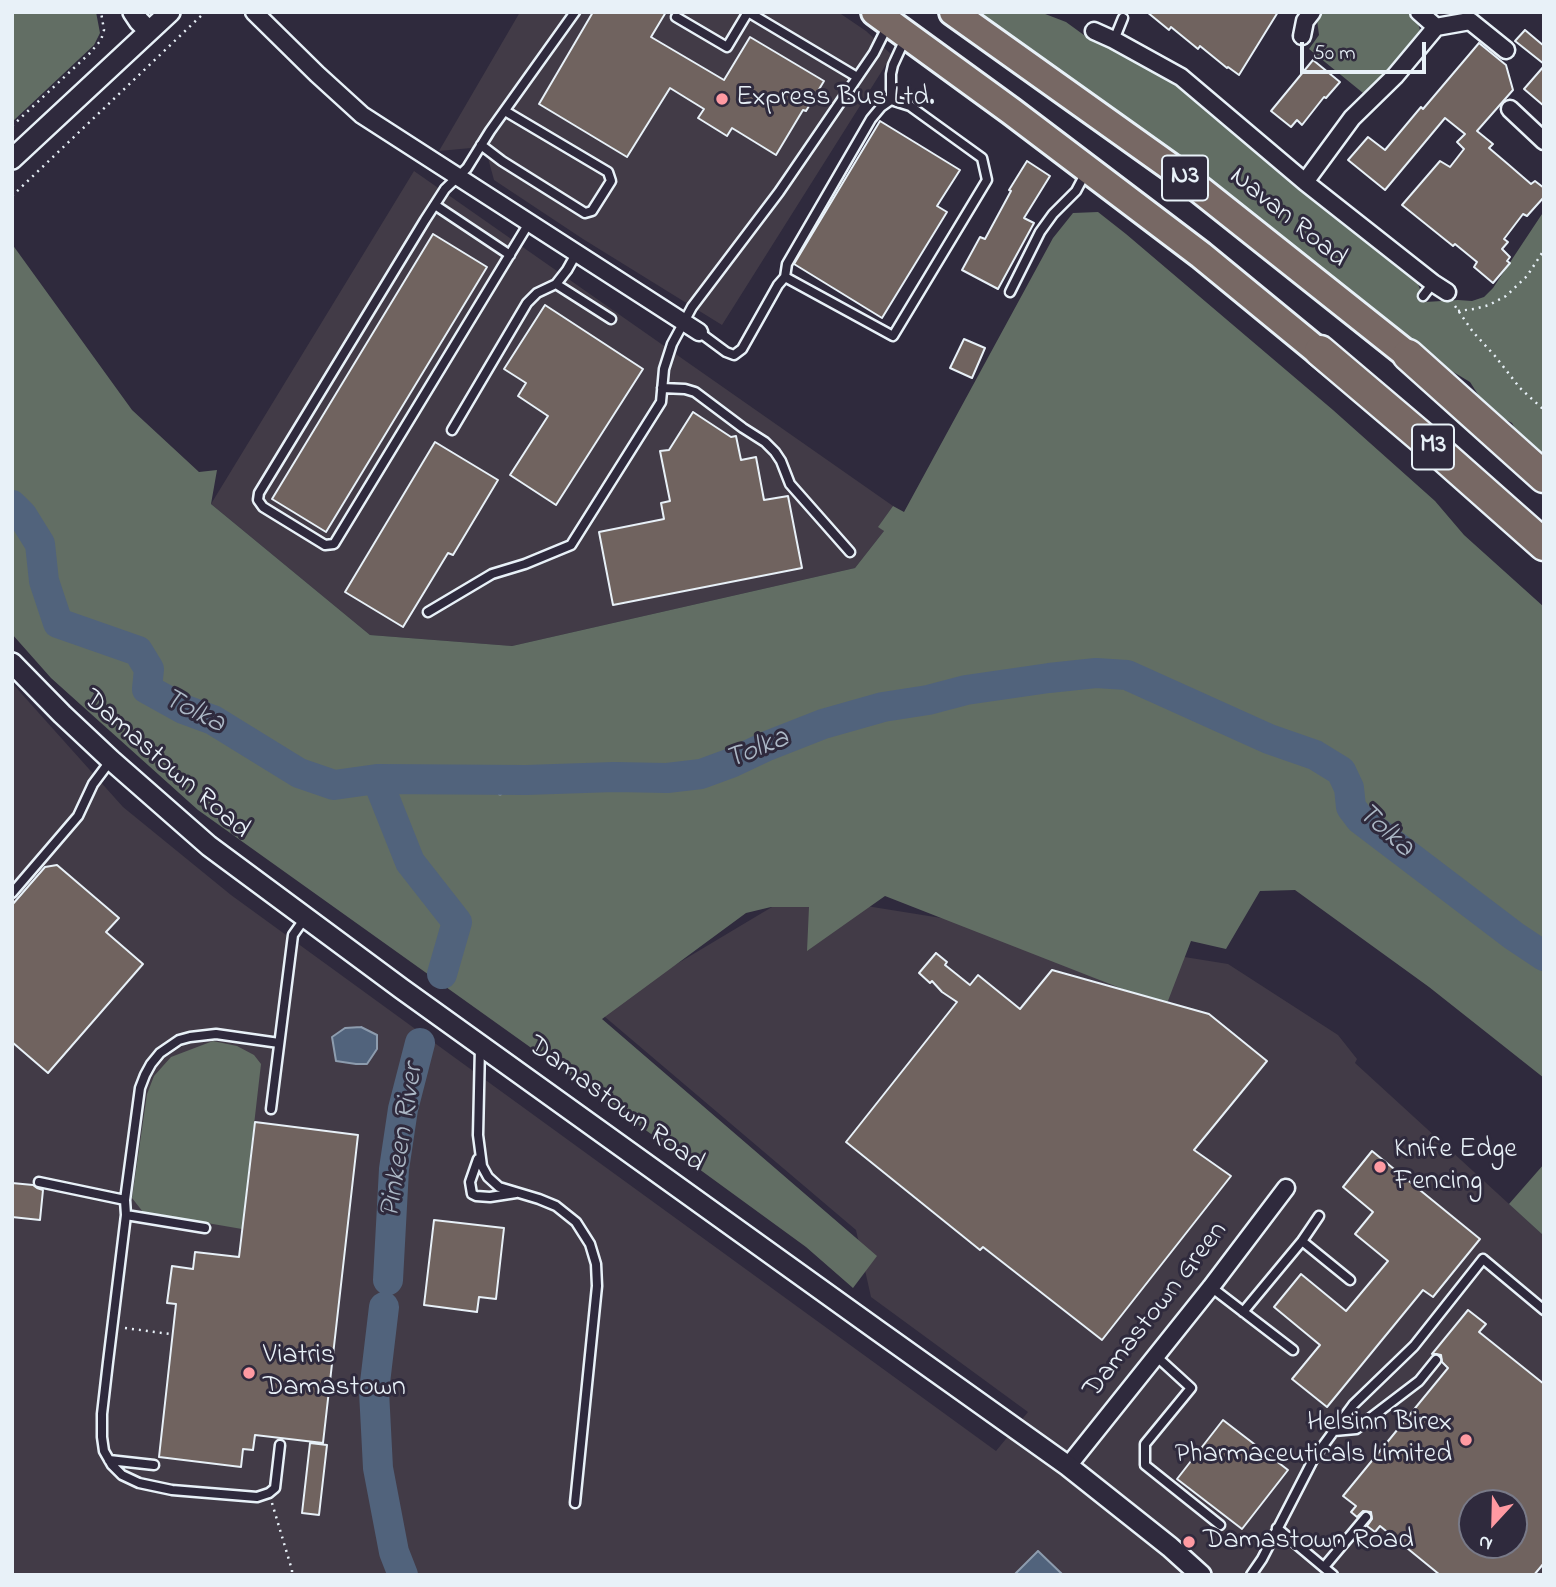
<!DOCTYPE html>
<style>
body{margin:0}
#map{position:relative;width:1556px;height:1587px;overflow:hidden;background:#2f2a3d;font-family:"Indie Flower",sans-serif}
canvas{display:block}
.frame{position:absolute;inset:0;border:14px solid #e8f1f8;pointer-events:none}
.north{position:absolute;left:1458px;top:1489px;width:70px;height:70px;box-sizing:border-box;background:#2f2a3d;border:2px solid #797a88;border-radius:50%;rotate:202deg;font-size:19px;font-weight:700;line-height:28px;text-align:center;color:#e8f1f8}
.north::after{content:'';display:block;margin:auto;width:24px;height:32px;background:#ff9aa2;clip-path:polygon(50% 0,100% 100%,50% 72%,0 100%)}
.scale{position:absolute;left:1300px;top:42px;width:126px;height:32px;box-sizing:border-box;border:4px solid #e8f1f8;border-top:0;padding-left:9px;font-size:21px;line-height:24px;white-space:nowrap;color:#e8f1f8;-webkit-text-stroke:5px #2f2a3d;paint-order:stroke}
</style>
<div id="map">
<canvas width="1556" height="1587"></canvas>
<div class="frame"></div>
<div class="north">N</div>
<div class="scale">50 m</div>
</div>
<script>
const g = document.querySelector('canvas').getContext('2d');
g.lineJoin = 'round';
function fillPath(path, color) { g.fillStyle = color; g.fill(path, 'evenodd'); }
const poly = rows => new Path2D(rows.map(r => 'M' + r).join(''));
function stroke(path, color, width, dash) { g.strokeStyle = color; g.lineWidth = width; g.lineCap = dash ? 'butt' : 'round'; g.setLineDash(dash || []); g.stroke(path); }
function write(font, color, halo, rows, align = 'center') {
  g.font = font + ' "Indie Flower",sans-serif'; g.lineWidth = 6; g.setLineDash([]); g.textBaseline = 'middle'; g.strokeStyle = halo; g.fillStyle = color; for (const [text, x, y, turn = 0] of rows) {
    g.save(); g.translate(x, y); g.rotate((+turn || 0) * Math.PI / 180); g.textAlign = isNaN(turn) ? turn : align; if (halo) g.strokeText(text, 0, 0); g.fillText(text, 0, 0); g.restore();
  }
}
const built = poly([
 [520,12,838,12,866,31,892,55,722,325,583,239,494,180,488,158,478,149,471,148,439,151],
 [414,171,893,506,879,526,884,531,855,568,512,646,370,635,211,504],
 [12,683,123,807,231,895,996,1451,1028,1412,871,1297,856,1230,598,1011,782,901,829,900,1228,964,1338,1035,1357,1059,1355,1063,1544,1236,1544,1575,12,1575],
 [1472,1503,1514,1503,1514,1545,1472,1545]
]);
const green = poly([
 [12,12,96,12,100,33,94,45,12,122],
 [976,12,1040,12,1066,22,1088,38,1132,56,1167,76,1289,180,1344,225,1416,279,1425,302,1458,300,1472,301,1484,297,1493,288,1544,211,1544,459,1520,438,1512,423,1488,410,1470,382,1420,352,1228,194,1061,71],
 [1322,12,1410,12,1416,17,1420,30,1391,67,1363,93,1309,49,1319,35,1317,20],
 [1098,212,1126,234,1333,410,1435,501,1464,535,1544,607,1544,949,1376,826,1358,805,1351,781,1336,761,1297,743,1247,726,1137,669,1100,668,1004,676,846,713,785,730,731,758,698,771,644,774,363,776,324,778,298,769,263,746,221,723,306,788,373,788,401,792,493,793,635,790,712,783,800,740,966,700,1102,681,1133,683,1221,731,1251,745,1309,757,1324,766,1335,780,1338,803,1369,839,1438,887,1478,925,1544,972,1544,1078,1429,987,1295,890,1260,891,1226,949,1191,941,1166,1006,885,896,807,951,809,907,771,907,746,913,602,1019,877,1256,853,1288,806,1247,614,1107,198,810,51,678,12,634,12,244,132,410,199,472,217,470,211,504,370,635,512,646,855,568,884,531,878,527,893,506,904,512,1053,238,1073,213],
 [213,1041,237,1046,254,1055,261,1064,242,1229,143,1212,132,1198,147,1094,154,1076,171,1057],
 [1544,1164,1544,1236,1509,1204]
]);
const water = poly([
 [361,1027,377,1035,377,1049,367,1064,356,1064,336,1061,332,1037,345,1028,361,1027],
 [1038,1551,1063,1575,1014,1575,1038,1551]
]);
const stream = poly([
 [499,780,500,793]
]);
const river = poly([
 [12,505,22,515,40,544,44,581,58,623,138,651,149,669,147,689,183,709,213,720,299,773,334,785,377,779,526,780,614,777,667,778,701,774,731,763,767,746,823,724,883,707,928,700,966,690,1049,678,1096,673,1127,675,1269,739,1315,755,1341,771,1349,788,1351,807,1360,819,1514,936,1544,956],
 [377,779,410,862,457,922,442,974],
 [388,1280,394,1169,403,1109,420,1043],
 [384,1307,374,1391,378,1468,394,1552,403,1575]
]);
const building = poly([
 [593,12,666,12,651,37,724,80,750,37,824,81,806,111,803,110,776,155,732,128,727,136,698,118,704,109,670,88,627,157,539,104,593,12],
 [1147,12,1278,12,1239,75,1228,67,1227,68,1200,46,1198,49,1171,27,1169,30,1147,12],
 [1525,30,1544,46,1544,64,1515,41,1525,30],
 [1479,43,1506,65,1513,90,1477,131,1493,144,1489,148,1509,165,1531,184,1535,181,1544,188,1544,197,1527,216,1523,214,1504,239,1508,242,1502,249,1510,257,1507,261,1510,263,1493,283,1474,267,1477,262,1455,244,1453,246,1402,205,1440,161,1450,167,1464,149,1457,142,1465,134,1445,118,1385,190,1348,160,1368,137,1385,150,1421,107,1423,109,1479,43],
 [1313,60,1340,82,1326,98,1324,97,1302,125,1297,120,1291,127,1271,111,1313,60],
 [1544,66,1544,106,1524,89,1544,66],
 [880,121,960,170,937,206,947,212,882,318,794,264,880,121],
 [1027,161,1050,176,1024,218,1034,223,998,289,962,270,980,237,985,239,1011,191,1009,190,1027,161],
 [433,234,487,267,326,532,272,499,433,234],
 [545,305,643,369,556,505,510,475,548,416,518,396,526,383,504,369,545,305],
 [964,339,985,348,972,378,950,368,964,339],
 [693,412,731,437,736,436,741,460,756,457,764,500,788,496,802,568,613,605,599,532,664,519,661,503,670,501,660,451,669,450,693,412],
 [435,442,498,480,453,555,448,553,403,627,345,592,435,442],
 [57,865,119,918,106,932,143,964,48,1073,12,1042,12,905,45,867,57,865],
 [936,953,947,962,945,965,970,985,978,975,1020,1009,1052,970,1209,1014,1267,1061,1194,1150,1231,1176,1102,1340,983,1247,980,1250,846,1142,957,1002,942,992,932,981,930,983,919,973,936,953],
 [255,1122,358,1135,323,1443,255,1435,253,1450,243,1449,241,1467,159,1457,176,1304,167,1303,172,1266,193,1269,195,1252,239,1257,255,1122],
 [1372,1151,1480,1239,1433,1297,1423,1290,1327,1407,1292,1379,1320,1345,1274,1307,1301,1274,1346,1311,1388,1261,1355,1234,1373,1212,1343,1187,1372,1151],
 [12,1183,33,1185,37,1188,43,1190,40,1220,12,1217,12,1183],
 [434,1220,504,1228,496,1299,479,1297,477,1312,424,1305,434,1220],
 [1468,1310,1486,1324,1479,1332,1544,1384,1544,1563,1534,1575,1440,1575,1380,1526,1375,1532,1367,1526,1372,1519,1371,1512,1363,1511,1357,1517,1351,1512,1356,1506,1343,1496,1448,1368,1442,1362,1441,1355,1436,1354,1432,1354,1468,1310],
 [1472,1503,1514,1503,1514,1545,1472,1545,1472,1503],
 [1223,1420,1288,1470,1242,1529,1177,1479,1223,1420],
 [310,1443,327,1445,319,1515,302,1513,310,1443]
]);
const path = poly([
 [12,126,90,53,101,40,104,30,101,12],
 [12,196,205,12],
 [1455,306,1473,332,1495,356,1520,388,1544,410],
 [1458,311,1474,309,1489,305,1506,296,1527,276,1544,250],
 [125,1328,170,1334],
 [272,1503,292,1570,292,1575]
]);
const service = poly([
 [676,17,727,47,748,12,857,77],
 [1114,40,1123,18],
 [891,100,910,106,982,158,987,180,893,336,785,277,787,264,871,119,881,107,891,100],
 [891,100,891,74,893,65,905,39],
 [481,145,502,161,585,213,592,211,611,181,608,172,505,111],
 [435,205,510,255],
 [529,223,334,544,325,545,263,507,258,500,259,493,425,220,445,189,467,168,490,131,575,12],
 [556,284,611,319],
 [1010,292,1040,232,1053,214,1076,191,1085,174],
 [1423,296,1433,283],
 [699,332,726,352,734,355,742,349,778,285,785,277],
 [662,388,685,389,695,392,743,428,765,442,775,452,781,461,790,484,850,552],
 [452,430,527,303,537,293,556,284,567,270,576,254],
 [428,612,492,574,525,564,571,545,661,402,664,369,672,344,692,307,779,192,874,53,888,25],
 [12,893,78,816,93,784,111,760],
 [279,1043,216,1034,190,1037,179,1040,160,1053,151,1064,145,1075,140,1088,125,1200,126,1215,108,1362,102,1414,102,1437,104,1451,112,1465,122,1475,139,1483,172,1490,257,1497,269,1493,275,1488,280,1445],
 [480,1047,478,1135,482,1166,488,1177,499,1187,539,1199,556,1206,576,1222,590,1244,596,1264,597,1286,575,1503],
 [271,1109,293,935,305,918],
 [478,1159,470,1182,472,1194,476,1196,490,1197,516,1193],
 [39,1182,125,1200],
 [126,1215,205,1228],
 [1302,1241,1350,1280],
 [1211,1287,1293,1350],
 [1243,1312,1302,1241,1319,1216],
 [1156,1356,1191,1388,1145,1444,1145,1465,1220,1525],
 [1334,1431,1356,1429,1419,1381,1436,1360],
 [109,1460,154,1465],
 [1277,1528,1333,1575],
 [1324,1567,1366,1517],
 [1251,1575,1262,1559,1314,1458,1353,1405,1414,1346,1483,1259,1544,1310]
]);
const minor = poly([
 [254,12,317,74,362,115,699,332],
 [1419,12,1436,27],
 [1094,31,1114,40,1181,77,1305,182,1433,283,1447,292],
 [1302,36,1305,21,1312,12],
 [1510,109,1544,141],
 [1305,182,1352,118,1395,76,1436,27,1470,21,1506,50],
 [1068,1466,1211,1287,1286,1188]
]);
const tertiary = poly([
 [133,12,139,21,149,31],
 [12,159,170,12],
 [12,663,62,714,111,760,209,846,402,989,877,1330,1068,1466,1170,1547,1201,1575]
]);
const trunk = poly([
 [875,12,1011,111,1201,255,1336,366],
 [953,12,1179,173,1423,367]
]);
const motorway = poly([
 [1320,351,1439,452,1544,545],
 [1408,355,1544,477]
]);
const markers = [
 [722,99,7,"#ff9aa2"],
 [1380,1167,7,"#ff9aa2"],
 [249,1373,7,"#ff9aa2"],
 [1466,1440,7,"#ff9aa2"],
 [1189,1542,7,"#ff9aa2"]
];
const shields = [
 [1185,178,46],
 [1433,447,42]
];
const shieldNames = [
 ["N3",1185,178],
 ["M3",1433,447]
];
const poiNames = [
 ["Express Bus Ltd.",736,99],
 ["Knife Edge",1394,1151],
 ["Fencing",1394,1183],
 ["Viatris",263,1357],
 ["Damastown",263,1389],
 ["Helsinn Birex",1452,1424,"right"],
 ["Pharmaceuticals Limited",1452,1456,"right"],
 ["Damastown Road",1203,1542]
];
const streetNames = [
 ["Navan Road",1287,219,39],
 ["Damastown Road",165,766,41],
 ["Damastown Road",615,1106,36],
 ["Damastown Green",1157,1311,-52]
];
const waterNames = [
 ["Tolka",193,713,27],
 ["Tolka",758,751,-22],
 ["Tolka",1384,832,42],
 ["Pinkeen River",404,1141,-81]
];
fillPath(built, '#423b47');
fillPath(green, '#626e64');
fillPath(water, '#51637c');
stroke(water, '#8d9cae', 2);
stroke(stream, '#8d9cae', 5);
stroke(river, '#51637c', 30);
fillPath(building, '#70635f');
stroke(building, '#e8f1f8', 2);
stroke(service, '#e8f1f8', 13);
stroke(minor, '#e8f1f8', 21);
stroke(tertiary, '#e8f1f8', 24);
stroke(trunk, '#e8f1f8', 32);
stroke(motorway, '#e8f1f8', 35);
stroke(path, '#e8f1f8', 2.5, [2, 5]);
stroke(service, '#2f2a3d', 8);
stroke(minor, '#2f2a3d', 16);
stroke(tertiary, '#2f2a3d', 19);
stroke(trunk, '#776864', 26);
stroke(motorway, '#776864', 30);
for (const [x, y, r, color] of markers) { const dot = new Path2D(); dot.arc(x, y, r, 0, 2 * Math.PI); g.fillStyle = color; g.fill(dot); stroke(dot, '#2f2a3d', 2.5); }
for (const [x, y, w] of shields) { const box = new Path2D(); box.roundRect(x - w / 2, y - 22.5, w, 45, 5); g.fillStyle = '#2f2a3d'; g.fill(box); stroke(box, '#e8f1f8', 2); }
write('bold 26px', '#e8f1f8', null, shieldNames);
write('28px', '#e8f1f8', '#2f2a3d', poiNames, 'left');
write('28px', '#e8f1f8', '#2f2a3d', streetNames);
write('italic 30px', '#acb8c6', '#2f2a3d', waterNames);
</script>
